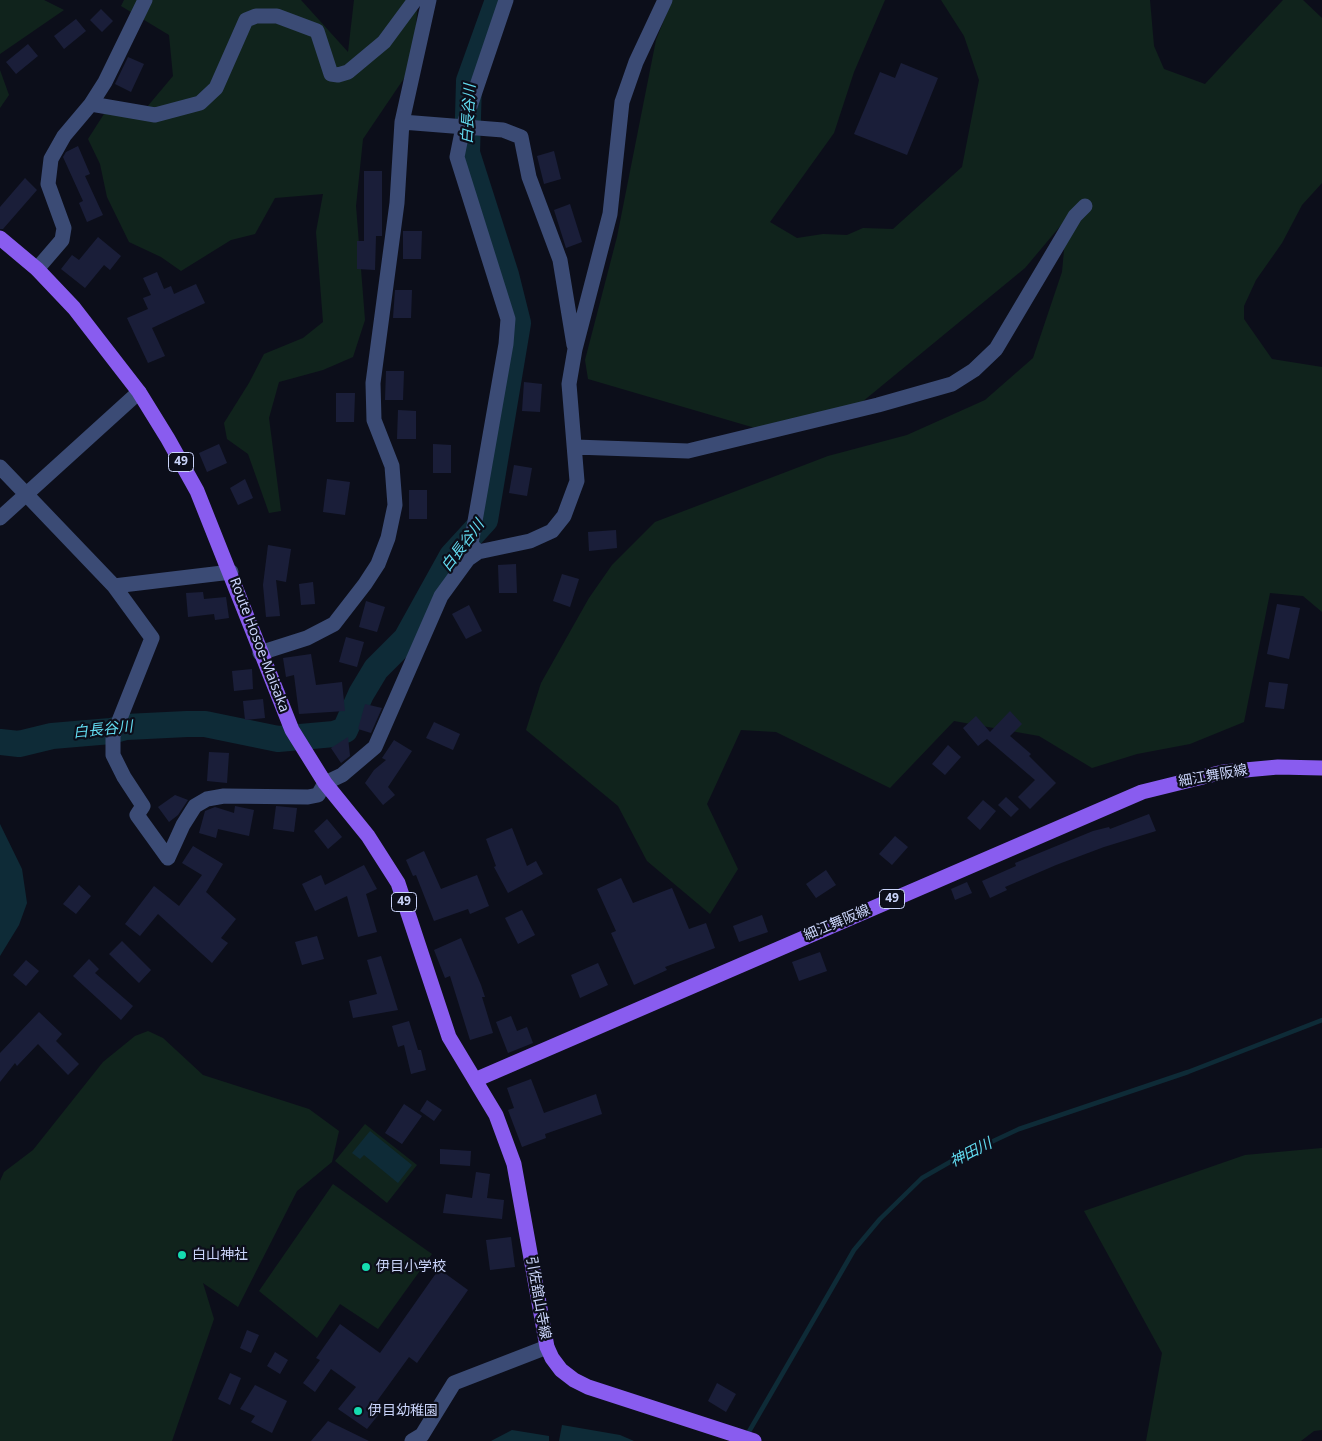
<!DOCTYPE html>
<meta charset="utf-8">
<style>
body{margin:0}
canvas{display:block;background:#0c0e1a}
</style>
<canvas width="1322" height="1441"></canvas>
<script>
const g = document.querySelector('canvas').getContext('2d');
g.lineJoin = 'round';
function fillPath(path, color) { g.fillStyle = color; g.fill(path, 'evenodd'); }
const poly = rows => new Path2D(rows.map(r => 'M' + r).join(''));
function stroke(path, color, width, dash) { g.strokeStyle = color; g.lineWidth = width; g.lineCap = dash ? 'butt' : 'round'; g.setLineDash(dash || []); g.stroke(path); }
function write(font, color, halo, rows, align = 'center') {
  g.font = font + ' "Noto Sans","Noto Sans JP",sans-serif'; g.lineWidth = 4.5; g.setLineDash([]); g.textBaseline = 'middle'; g.strokeStyle = halo; g.fillStyle = color; for (const [text, x, y, turn = 0] of rows) {
    g.save(); g.translate(x, y); g.rotate((+turn || 0) * Math.PI / 180); g.textAlign = isNaN(turn) ? turn : align; if (halo) g.strokeText(text, 0, 0); g.fillText(text, 0, 0); g.restore();
  }
}
const green = poly([
 [0,0,44,0,64,10,0,54],
 [124,0,301,0,348,52,354,0,418,0,413,65,363,139,356,206,365,320,353,357,323,370,279,382,269,418,281,511,269,513,248,454,227,439,224,423,249,383,264,354,303,338,323,322,316,232,323,194,275,198,255,234,231,240,181,271,161,257,129,242,107,197,100,164,88,139,111,103,147,107,173,76,169,35,121,6],
 [672,0,885,0,854,72,834,133,770,222,797,238,823,234,847,235,863,228,893,229,962,167,979,80,964,36,941,0,1150,0,1154,46,1164,69,1205,84,1283,0,1303,0,1322,18,1322,183,1302,205,1282,243,1256,280,1244,306,1244,319,1272,359,1322,367,1322,612,1303,596,1270,593,1244,722,1190,744,1137,754,1092,768,1039,736,954,721,890,788,776,732,741,730,707,804,738,869,710,914,647,861,618,806,526,730,541,683,589,598,612,565,655,522,828,456,907,435,985,400,1033,358,1062,272,1067,218,1025,268,856,407,762,430,588,379,585,360,617,237,656,40],
 [0,70,9,95,0,108],
 [148,1031,163,1038,203,1075,309,1109,339,1131,332,1162,297,1191,238,1307,203,1283,214,1319,172,1441,0,1441,0,1181,4,1172,33,1150,103,1062,135,1036],
 [365,1124,417,1165,387,1203,335,1161],
 [1322,1148,1322,1430,1314,1431,1301,1441,1146,1441,1162,1353,1084,1211,1245,1155],
 [333,1184,432,1254,378,1329,340,1304,317,1338,259,1291]
]);
const water = poly([
 [0,824,22,869,27,903,19,925,0,956],
 [370,1131,412,1165,398,1183,364,1155,360,1159,352,1153],
 [562,1425,620,1435,634,1441,559,1441],
 [512,1430,549,1436,549,1441,491,1441]
]);
const stream = poly([
 [747,1435,854,1250,880,1219,922,1178,957,1158,1019,1129,1188,1072,1322,1020]
]);
const river = poly([
 [0,742,19,744,52,736,111,731,126,727,187,724,205,724,278,739,334,734,345,730,361,694,376,669,406,639,452,556,485,520,518,323,506,275,467,153,469,81,498,0]
]);
const building = poly([
 [101,9,113,21,102,32,90,20],
 [76,19,86,31,64,49,54,36],
 [28,44,38,56,16,74,6,62],
 [128,57,144,64,131,92,115,84],
 [901,63,938,78,907,155,854,134,880,72,895,78],
 [78,146,90,174,85,176,103,215,87,222,79,203,83,201,63,157,66,152],
 [554,151,561,179,544,184,537,156],
 [364,171,382,171,382,236,376,236,375,270,357,269,357,241,364,241],
 [25,178,37,190,3,229,0,229,0,207],
 [570,204,582,242,566,248,554,210],
 [403,231,422,231,421,259,403,259],
 [98,237,121,256,110,270,104,265,85,288,61,269,72,255,79,260],
 [157,272,164,289,171,286,174,294,196,284,205,303,152,328,165,356,148,363,127,318,148,309,143,298,151,295,143,278],
 [395,290,412,290,411,318,393,318],
 [386,371,404,371,403,400,385,400],
 [524,382,542,384,540,412,522,411],
 [336,393,355,393,354,422,336,422],
 [398,410,416,411,416,439,397,439],
 [219,444,227,463,207,472,199,453],
 [433,444,451,445,451,473,433,473],
 [514,465,532,468,527,496,509,493],
 [245,479,253,498,238,505,230,488],
 [327,479,350,482,345,515,323,512],
 [409,490,427,490,427,519,409,519],
 [616,530,617,548,589,551,588,532],
 [268,545,291,549,286,582,276,580,280,616,266,617,263,585],
 [516,564,517,593,499,593,498,565],
 [562,574,579,579,570,607,553,601],
 [313,582,315,604,301,605,299,584],
 [203,592,204,599,226,597,229,618,215,620,214,614,188,617,186,593],
 [366,601,385,607,377,632,359,627],
 [1277,604,1300,608,1289,659,1267,654],
 [469,605,482,631,466,639,452,614],
 [346,637,364,642,357,667,339,662],
 [311,654,316,685,342,682,345,711,299,714,294,675,286,677,283,658],
 [252,669,253,689,234,691,232,671],
 [1269,682,1288,684,1284,709,1265,707],
 [263,699,265,718,245,720,243,701],
 [365,704,382,708,371,733,358,729],
 [1010,711,1022,724,1010,736,1031,754,1029,756,1056,783,1030,809,1018,797,1035,780,987,739,978,746,963,728,976,716,990,732],
 [434,722,460,734,453,750,426,738],
 [348,737,350,756,341,763,331,748],
 [394,740,412,751,388,787,395,795,383,805,365,783,374,770,386,760,382,758],
 [948,745,961,757,945,775,932,764],
 [209,752,229,753,227,783,207,781],
 [175,795,188,800,178,815,169,822,158,807],
 [1006,797,1019,809,1011,817,998,805],
 [983,800,996,811,980,830,967,818],
 [235,806,254,810,249,836,218,829,216,838,199,833,205,811,215,807,234,813],
 [276,806,297,808,294,832,273,829],
 [1149,814,1156,831,1104,847,1056,865,1005,887,1007,890,990,898,982,881,1016,866,1015,863,1093,831,1109,827,1110,829],
 [327,819,342,837,328,849,314,831],
 [512,828,527,866,536,861,543,874,508,893,494,867,496,866,486,839],
 [895,836,908,847,892,865,879,854],
 [193,846,223,864,206,892,236,919,221,938,228,943,212,963,158,914,140,936,125,924,154,886,179,906,202,875,182,863],
 [424,851,441,889,477,875,489,906,470,914,468,909,434,921,416,875,413,876,406,860],
 [364,865,377,889,366,894,377,932,358,937,347,896,315,911,302,884,321,875,325,885],
 [826,870,836,885,816,898,806,884],
 [621,878,633,903,672,888,689,929,706,923,715,948,665,967,667,970,634,985,611,933,616,931,597,889],
 [967,882,972,893,955,900,951,889],
 [79,885,91,896,76,914,63,904],
 [522,910,535,935,518,944,505,918],
 [762,915,768,932,739,942,733,926],
 [317,936,324,959,302,965,295,942],
 [461,938,481,985,485,997,482,997,493,1033,470,1040,450,976,445,978,434,950],
 [122,941,151,970,139,983,109,954],
 [820,952,827,971,799,981,792,962],
 [381,956,398,1010,353,1018,349,1001,377,994,367,960],
 [89,959,99,969,95,973,133,1006,121,1020,73,976],
 [26,960,39,971,26,986,13,975],
 [598,963,608,985,580,998,571,975],
 [39,1012,62,1034,56,1041,79,1064,68,1075,38,1044,17,1066,15,1063,0,1082,0,1053],
 [511,1016,517,1031,527,1027,533,1043,508,1053,496,1022],
 [409,1021,418,1050,421,1050,426,1070,411,1074,404,1045,398,1047,392,1026],
 [531,1079,544,1113,596,1094,602,1114,545,1134,546,1138,522,1147,508,1110,514,1108,507,1088],
 [427,1100,442,1110,434,1121,420,1111],
 [404,1104,422,1116,402,1144,385,1133],
 [440,1149,471,1151,470,1166,440,1164],
 [476,1172,490,1174,487,1198,504,1200,502,1219,443,1213,446,1194,472,1198],
 [511,1237,515,1267,490,1270,486,1240],
 [439,1269,468,1290,417,1363,409,1357,372,1408,379,1414,367,1429,338,1409,356,1387,331,1369,315,1392,303,1383,320,1360,316,1358,340,1324,380,1353],
 [247,1330,259,1335,251,1353,240,1348],
 [275,1352,288,1360,280,1374,267,1366],
 [230,1373,241,1378,230,1405,218,1399],
 [717,1383,736,1394,726,1412,708,1401],
 [255,1385,287,1401,272,1433,251,1422,255,1416,240,1409],
 [328,1421,369,1441,311,1441]
]);
const minor = poly([
 [91,104,155,115,200,103,216,88,246,20,256,16,277,16,317,31,331,74,338,75,348,72,384,42,415,0],
 [402,122,503,130,521,137,529,177,560,260,574,345],
 [37,269,62,240,64,228,48,184,51,159,64,136,91,104,105,82,145,0],
 [575,447,688,451,878,405,952,384,974,370,996,349,1075,216,1085,206],
 [0,467,114,586,152,638,113,736,113,755,124,777,143,806,137,815,168,858],
 [0,518,139,392],
 [478,552,471,544,506,344,508,319,457,157,463,127,506,0],
 [114,586,231,572],
 [260,653,307,638,334,624,365,584,378,564,388,538,395,505,392,466,374,420,373,383,397,203,402,122,429,0],
 [168,858,183,825,195,806,207,799,224,796,308,797,318,795,325,783,342,775,375,747,441,596,468,559,478,552,530,541,552,531,564,516,577,481,569,384,575,349,610,214,622,102,636,62,665,0],
 [412,1441,422,1435,454,1383,547,1347]
]);
const major = poly([
 [0,238,37,269,74,308,139,392,168,439,197,491,292,730,325,783,368,836,398,883,449,1037,496,1115,514,1164,547,1347,552,1358,561,1370,574,1380,588,1387,754,1441],
 [475,1080,1142,792,1223,772,1278,767,1322,768]
]);
const markers = [
 [182,1255,5,"#15dbb0"],
 [366,1267,5,"#15dbb0"],
 [358,1411,5,"#15dbb0"]
];
const shields = [
 [181,462,25],
 [892,899,25],
 [404,902,25]
];
const shieldNames = [
 ["49",181,462],
 ["49",892,899],
 ["49",404,902]
];
const streetNames = [
 ["Route Hosoe-Maisaka",259,645,69],
 ["細江舞阪線",1213,776,-10],
 ["細江舞阪線",837,923,-23],
 ["引佐舘山寺線",538,1298,80]
];
const poiNames = [
 ["白山神社",192,1255],
 ["伊目小学校",376,1267],
 ["伊目幼稚園",368,1411]
];
const waterNames = [
 ["白長谷川",469,114,-87],
 ["白長谷川",463,546,-53],
 ["白長谷川",103,730,-6],
 ["神田川",971,1153,-27]
];
fillPath(green, '#10231c');
fillPath(water, '#0e2b37');
stroke(stream, '#0e2b37', 4.5);
stroke(river, '#0e2b37', 26);
fillPath(building, '#1a1e39');
stroke(minor, '#3b4b75', 15);
stroke(major, '#895cef', 15);
for (const [x, y, r, color] of markers) { const dot = new Path2D(); dot.arc(x, y, r, 0, 2 * Math.PI); g.fillStyle = color; g.fill(dot); stroke(dot, '#0c0e1a', 2); }
for (const [x, y, w] of shields) { const box = new Path2D(); box.roundRect(x - w / 2, y - 9.5, w, 19, 4); g.fillStyle = '#0c0e1a'; g.fill(box); stroke(box, '#cad4fa', 1); }
write('bold 12px', '#cad4fa', null, shieldNames);
write('14px', '#cad4fa', '#0c0e1a', streetNames);
write('14px', '#cad4fa', '#0c0e1a', poiNames, 'left');
write('italic 15px', '#62dbf0', '#0c0e1a', waterNames);
</script>
